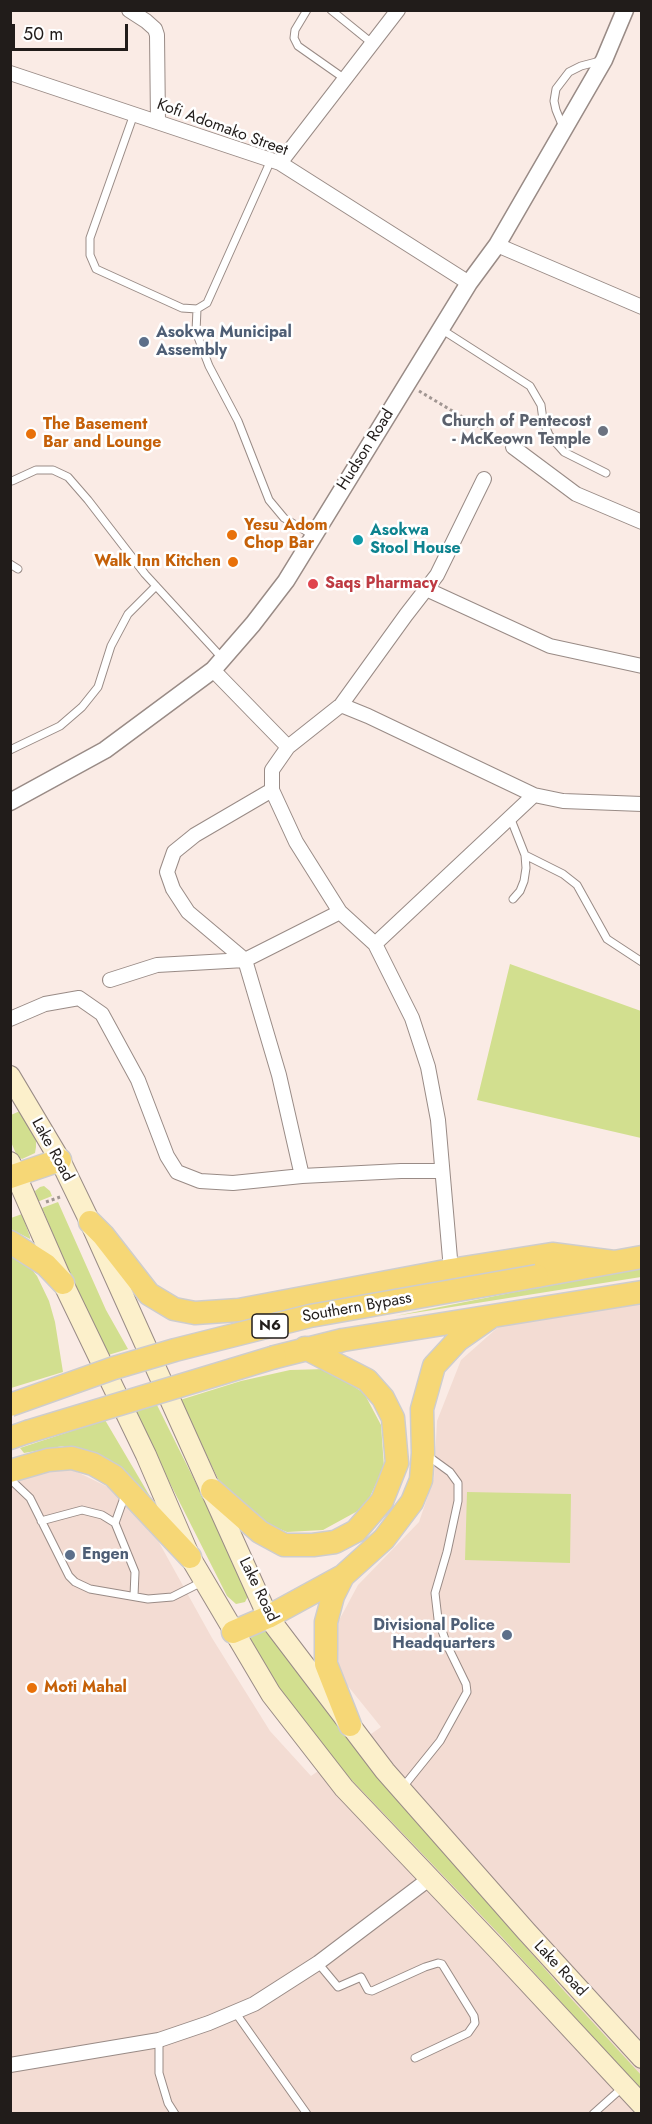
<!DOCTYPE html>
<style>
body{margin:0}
#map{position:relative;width:652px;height:2124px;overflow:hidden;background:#faebe5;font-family:Jost,sans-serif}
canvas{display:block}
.frame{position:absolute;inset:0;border:12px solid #211c1a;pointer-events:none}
.scale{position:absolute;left:12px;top:24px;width:116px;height:27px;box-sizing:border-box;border:3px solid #211c1a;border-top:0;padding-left:8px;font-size:18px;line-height:21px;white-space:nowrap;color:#211c1a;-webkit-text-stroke:4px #fff;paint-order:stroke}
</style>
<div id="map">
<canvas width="652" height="2124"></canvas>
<div class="frame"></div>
<div class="scale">50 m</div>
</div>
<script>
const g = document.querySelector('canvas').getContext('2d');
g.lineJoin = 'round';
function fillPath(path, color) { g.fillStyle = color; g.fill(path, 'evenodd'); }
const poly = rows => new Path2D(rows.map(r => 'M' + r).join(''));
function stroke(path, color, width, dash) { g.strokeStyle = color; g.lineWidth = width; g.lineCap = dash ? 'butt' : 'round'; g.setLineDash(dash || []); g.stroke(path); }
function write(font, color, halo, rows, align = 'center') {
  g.font = font + ' Jost,sans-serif'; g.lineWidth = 5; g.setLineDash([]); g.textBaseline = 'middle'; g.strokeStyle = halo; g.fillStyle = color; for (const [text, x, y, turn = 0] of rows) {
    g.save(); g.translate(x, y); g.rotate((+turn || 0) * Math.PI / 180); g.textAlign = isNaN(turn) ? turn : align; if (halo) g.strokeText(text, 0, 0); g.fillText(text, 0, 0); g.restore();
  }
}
const built = poly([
 [641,1304,641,2113,11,2114,11,1477,38,1470,73,1470,112,1489,151,1528,212,1638,270,1731,311,1776,381,1727,339,1675,337,1624,358,1585,419,1522,434,1478,437,1421,461,1360,505,1321]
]);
const green = poly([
 [510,964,641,1011,641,1138,477,1100],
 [20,1111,36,1141,36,1147,35,1153,22,1159,17,1156,11,1142,11,1115],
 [44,1186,50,1191,52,1196,37,1202,35,1191,40,1187],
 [58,1202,106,1310,128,1349,105,1356,42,1208],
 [22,1214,30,1237,30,1239,11,1229,11,1218],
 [10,1250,28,1265,37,1276,49,1301,55,1322,63,1372,11,1388],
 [641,1269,641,1277,395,1316,515,1292],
 [326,1369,364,1393,381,1425,384,1467,365,1507,323,1530,287,1532,244,1514,221,1485,180,1400,241,1381,290,1370],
 [157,1405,250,1592,245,1602,236,1604,227,1596,134,1412],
 [105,1420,158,1510,117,1466,83,1449,63,1446,24,1453,20,1448],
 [467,1492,571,1494,570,1563,465,1560],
 [265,1621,335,1719,422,1828,565,1992,641,2075,641,2090,502,1937,345,1773,295,1714,243,1634]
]);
const path = poly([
 [419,391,501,440],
 [46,1202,60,1197]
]);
const service = poly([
 [307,10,295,30,294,38,298,46,345,79],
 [331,10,373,44],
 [134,114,90,238,90,255,96,269,182,308,197,309,207,303,271,160],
 [563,127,556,110,554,101,556,89,569,72,581,66,600,61],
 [197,309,196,332,209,366,238,421,269,500,284,518,314,536],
 [441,329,530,386,541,405,543,420,549,435,564,452,606,473],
 [12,481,36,470,53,470,68,477,88,500,145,574,223,659],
 [10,564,18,569],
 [10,750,60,726,82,707,98,687,111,646,128,614,156,586],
 [510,817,525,855,526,868,524,881,520,891,513,899],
 [525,855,563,874,577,885,607,939,642,962],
 [10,1479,30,1498,69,1576,75,1582,90,1589,148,1599,172,1597,204,1581],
 [41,1521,82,1510,102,1515,115,1523,135,1572,134,1596],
 [115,1523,125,1495],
 [403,1787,440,1741,467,1692,466,1684,447,1645,438,1619,435,1593,447,1552,458,1501,458,1483,450,1472,428,1456],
 [318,1963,338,1987,361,1977,368,1990,372,1991,425,1967,438,1963,442,1964,474,2016,475,2023,468,2033,415,2058],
 [235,2012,307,2114],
 [159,2040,159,2073,168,2103,175,2114],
 [593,2114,622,2088]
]);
const minor = poly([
 [129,10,146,21,155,29,157,35,158,122],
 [10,73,280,163,469,283],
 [280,163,398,10],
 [497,245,642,307],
 [513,447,576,494,642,522],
 [426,589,550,646,642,666],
 [213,670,288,747],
 [341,705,368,716,534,795,563,801,642,804],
 [272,790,195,835,174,852,167,872,173,889,188,912,245,960,279,1075,302,1176],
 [375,944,534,795],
 [110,980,157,965,245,960,340,912],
 [10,1019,45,1004,79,998,102,1014,138,1080,167,1156,177,1172,200,1181,233,1183,302,1176,401,1171,442,1171],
 [451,1270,438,1120,428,1067,412,1018,375,944,340,912,296,842,272,790,272,770,288,747,341,705,406,615,437,575,484,479],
 [10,2065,159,2040,209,2023,254,2004,318,1963,429,1879]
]);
const tertiary = poly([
 [10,802,105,750,213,670,253,624,286,581,469,283,497,245,604,60,625,10]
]);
const secondary = poly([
 [10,1076,60,1160,90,1222,268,1617,385,1771,526,1931,642,2058],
 [10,1162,63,1283,146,1455,190,1557,271,1694,344,1788,497,1949,642,2105]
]);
const trunk = poly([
 [10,1177,60,1160],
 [90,1222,103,1235,149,1294,174,1309,195,1313,239,1310,451,1270,552,1254,614,1262],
 [10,1242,46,1265,63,1283],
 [537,1276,642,1257],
 [275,1357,343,1340,642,1292],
 [10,1438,27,1432],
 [10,1471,48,1460,72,1458,93,1464,114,1476,190,1557],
 [212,1490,260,1532,284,1545,313,1545,335,1542,356,1531,382,1501,397,1463,393,1418,383,1398,367,1380,305,1348],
 [233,1632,268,1617,343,1576],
 [350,1725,326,1664,326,1622,333,1596,343,1576,384,1539,412,1502,421,1480,423,1453,422,1409,434,1366,458,1340,491,1317]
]);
const trunkBridge = poly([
 [10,1405,114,1368,175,1350,310,1316,537,1276],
 [27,1432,275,1357]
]);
const markers = [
 [144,342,6,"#5c6f8a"],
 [603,431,6,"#6b7280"],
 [31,434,6,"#e8710a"],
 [232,535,6,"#e8710a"],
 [358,540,6,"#0f9aa8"],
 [233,562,6,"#e8710a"],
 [313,584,6,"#e0444e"],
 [70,1555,6,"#5c6f8a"],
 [507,1635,6,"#5c6f8a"],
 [32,1688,6,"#e8710a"]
];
const shields = [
 [270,1326,36]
];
const shieldNames = [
 ["N6",270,1326]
];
const streetNames = [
 ["Kofi Adomako Street",222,128,20],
 ["Hudson Road",366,450,-58],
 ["Lake Road",52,1150,61],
 ["Southern Bypass",357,1308,-10],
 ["Lake Road",258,1590,64],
 ["Lake Road",560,1969,47]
];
const serviceNames = [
 ["Asokwa Municipal",156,333],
 ["Assembly",156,351],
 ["Engen",82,1555],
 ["Divisional Police",495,1626,"right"],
 ["Headquarters",495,1644,"right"]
];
const worshipNames = [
 ["Church of Pentecost",591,422],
 ["- McKeown Temple",591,440]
];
const foodNames = [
 ["The Basement",43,425],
 ["Bar and Lounge",43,443],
 ["Yesu Adom",244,526],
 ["Chop Bar",244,544],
 ["Walk Inn Kitchen",221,562,"right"],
 ["Moti Mahal",44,1688]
];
const cultureNames = [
 ["Asokwa",370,531],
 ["Stool House",370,549]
];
const healthNames = [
 ["Saqs Pharmacy",325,584]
];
fillPath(built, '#f3dcd3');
fillPath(green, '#d2df8f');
stroke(service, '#998b86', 9);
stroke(minor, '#998b86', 16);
stroke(tertiary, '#998b86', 19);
stroke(secondary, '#998b86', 22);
stroke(trunk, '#cecdcd', 25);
stroke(path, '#a19692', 3, [3, 3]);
stroke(service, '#fff', 7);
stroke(minor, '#fff', 14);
stroke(tertiary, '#fff', 16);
stroke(secondary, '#fcf0cb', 20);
stroke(trunk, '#f6d776', 22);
stroke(trunkBridge, '#cecdcd', 25, []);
stroke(trunkBridge, '#f6d776', 22);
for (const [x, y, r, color] of markers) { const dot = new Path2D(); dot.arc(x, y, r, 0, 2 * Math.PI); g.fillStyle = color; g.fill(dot); stroke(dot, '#fff', 2); }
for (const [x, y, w] of shields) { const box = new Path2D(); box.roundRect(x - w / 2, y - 12, w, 24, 4.5); g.fillStyle = '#fff'; g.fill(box); stroke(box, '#211c1a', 1.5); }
write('bold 15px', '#211c1a', null, shieldNames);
write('16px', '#211c1a', '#fff', streetNames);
write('bold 16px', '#4e5e75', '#fff', serviceNames, 'left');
write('bold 16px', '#5b616d', '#fff', worshipNames, 'right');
write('bold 16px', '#c56008', '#fff', foodNames, 'left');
write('bold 16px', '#0d838f', '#fff', cultureNames, 'left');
write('bold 16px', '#be3a42', '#fff', healthNames, 'left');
</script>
